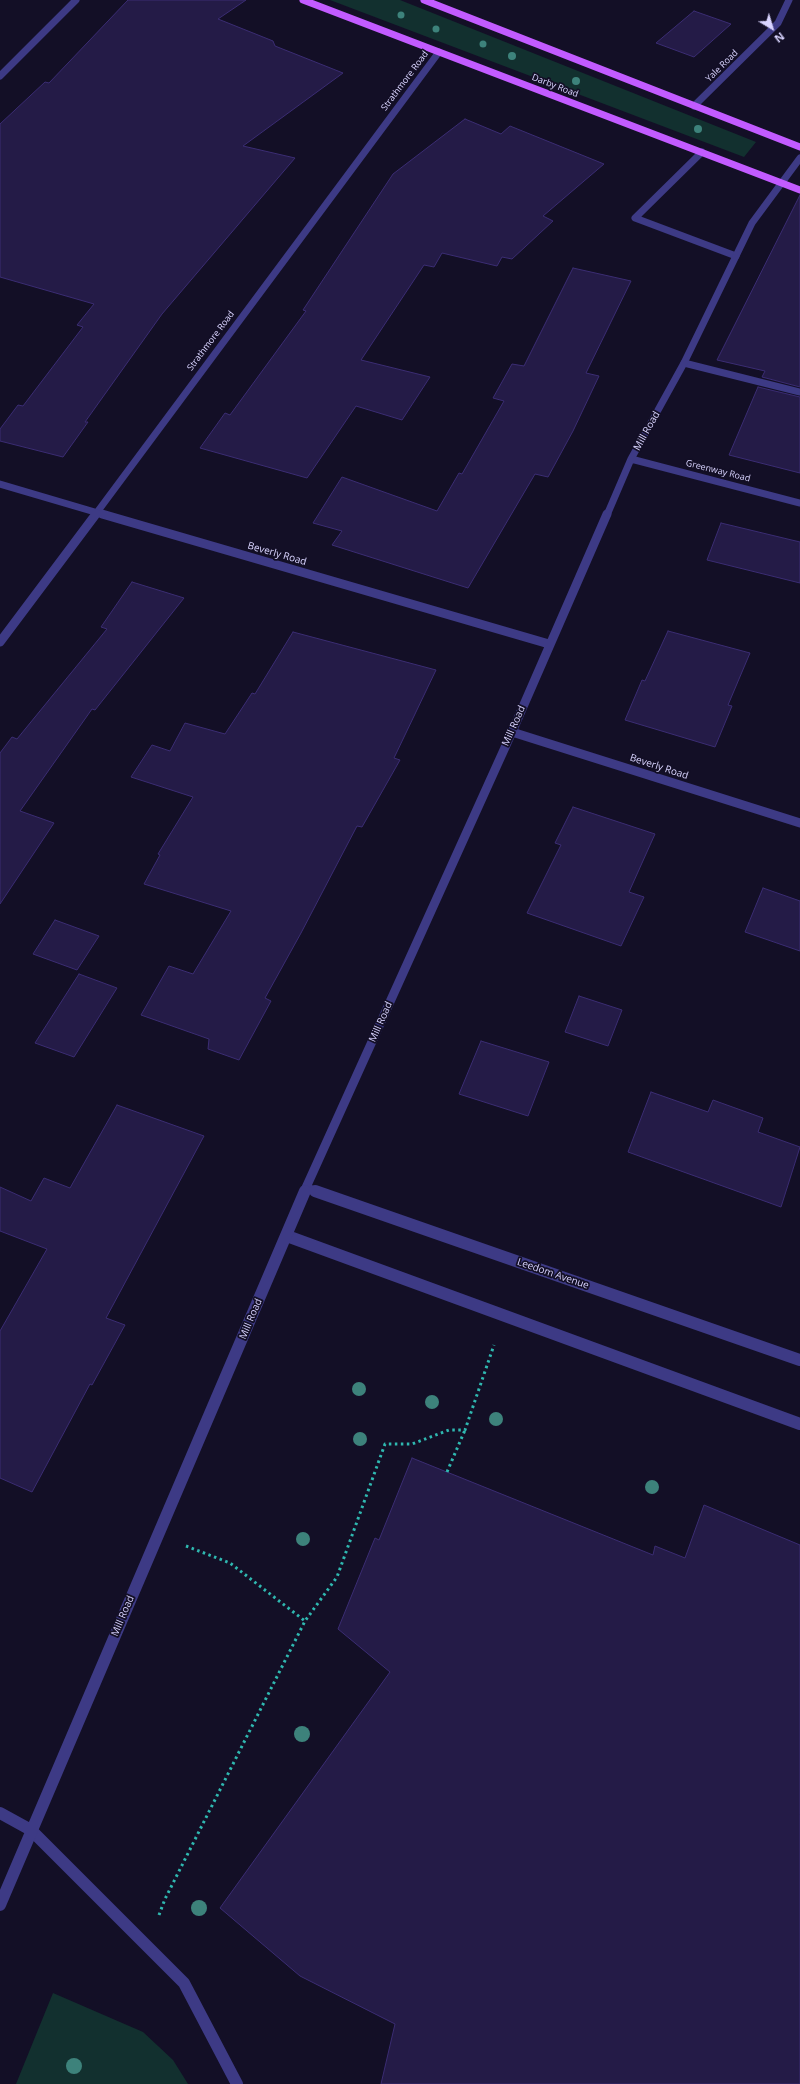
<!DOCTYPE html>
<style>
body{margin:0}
#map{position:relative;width:800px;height:2084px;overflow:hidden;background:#130f26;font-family:"Open Sans",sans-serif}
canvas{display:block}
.north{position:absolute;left:752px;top:8px;width:40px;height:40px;-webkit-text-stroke:3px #130f26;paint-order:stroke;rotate:142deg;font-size:11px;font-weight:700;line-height:16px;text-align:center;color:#d9d4ff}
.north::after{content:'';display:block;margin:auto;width:14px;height:18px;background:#d9d4ff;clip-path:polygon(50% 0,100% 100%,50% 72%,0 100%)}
</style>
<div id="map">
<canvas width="800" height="2084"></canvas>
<div class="north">N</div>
</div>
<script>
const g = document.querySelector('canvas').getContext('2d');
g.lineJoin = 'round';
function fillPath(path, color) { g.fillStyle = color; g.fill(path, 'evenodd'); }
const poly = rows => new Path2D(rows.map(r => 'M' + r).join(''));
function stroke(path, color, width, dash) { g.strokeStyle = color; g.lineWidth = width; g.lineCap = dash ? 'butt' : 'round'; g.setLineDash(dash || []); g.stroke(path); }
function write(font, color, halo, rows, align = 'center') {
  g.font = font + ' "Open Sans",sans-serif'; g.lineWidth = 3.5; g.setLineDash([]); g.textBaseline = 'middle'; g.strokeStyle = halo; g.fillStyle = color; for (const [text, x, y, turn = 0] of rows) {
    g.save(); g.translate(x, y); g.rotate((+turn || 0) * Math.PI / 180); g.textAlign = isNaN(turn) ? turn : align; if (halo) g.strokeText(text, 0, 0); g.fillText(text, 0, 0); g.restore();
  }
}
const green = poly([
 [330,0,400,0,756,142,744,157],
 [53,1993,143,2032,173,2060,188,2084,16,2084]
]);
const building = poly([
 [128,0,246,0,218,19,273,41,275,46,343,73,243,146,295,158,162,314,85,422,88,422,63,457,0,441,0,429,18,405,23,406,83,327,77,325,94,304,0,277,0,124,45,82,49,83,128,0],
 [694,11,731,24,694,57,656,43,694,11],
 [465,119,501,134,510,126,604,164,543,216,553,221,512,259,502,257,497,266,442,253,434,267,424,265,361,360,430,377,402,420,356,406,307,478,200,448,225,413,230,415,306,311,303,310,393,174,465,119],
 [800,195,800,387,762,377,765,371,717,360,800,195],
 [573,268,631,281,586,373,599,376,573,431,548,477,535,474,468,588,332,545,342,531,313,523,342,477,437,511,459,473,462,474,504,401,493,398,512,364,524,366,573,268],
 [758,387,800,397,800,473,729,455,758,387],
 [721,523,800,542,800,583,707,560,721,523],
 [132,582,184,598,95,710,92,709,20,811,54,823,0,904,0,753,12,737,17,739,107,629,101,627,132,582],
 [668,631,750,653,728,705,732,706,715,747,625,720,642,680,645,681,668,631],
 [293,632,436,670,394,758,400,760,362,827,357,826,301,933,265,998,271,1001,239,1060,208,1049,209,1039,141,1015,169,966,193,974,231,911,144,884,160,855,158,854,193,797,131,777,152,745,170,751,185,723,225,734,252,693,255,694,293,632],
 [573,807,655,834,629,892,644,897,621,946,527,913,561,845,555,843,573,807],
 [763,888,800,901,800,951,745,932,763,888],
 [55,920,99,936,77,970,33,954,55,920],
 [79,974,117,988,74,1057,35,1043,79,974],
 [579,996,622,1010,608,1046,565,1032,579,996],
 [481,1041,549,1062,528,1116,459,1094,481,1041],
 [651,1092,708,1112,713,1100,763,1118,758,1132,800,1147,781,1207,628,1152,651,1092],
 [117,1105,204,1136,106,1318,125,1325,92,1385,90,1384,32,1492,0,1478,0,1331,47,1249,0,1231,0,1187,31,1201,44,1178,70,1188,117,1105],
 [412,1458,653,1555,655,1546,685,1558,704,1505,800,1545,800,2084,381,2084,395,2024,300,1976,220,1908,390,1672,338,1629,375,1538,379,1540,412,1458]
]);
const path = poly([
 [447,1472,465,1430],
 [186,1546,230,1563,305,1621],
 [159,1915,165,1899,305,1621,337,1577,385,1444,412,1444,449,1430,465,1430,494,1345]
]);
const serviceFar1 = poly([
 [702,152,635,218,736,256],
 [684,363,800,392]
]);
const service = poly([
 [287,1236,800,1424],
 [31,1830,184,1983,237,2084]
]);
const minorFar2 = poly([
 [0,76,76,0],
 [694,106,778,23,789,0],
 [631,459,800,503],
 [0,484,105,515],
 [95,515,439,52],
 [607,515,631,459,684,363,752,223,800,158]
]);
const minorFar1 = poly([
 [102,514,549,644],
 [0,642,96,514],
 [512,732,800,823],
 [306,1188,318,1192],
 [304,1192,512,732,607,514]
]);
const minor = poly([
 [315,1191,800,1360],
 [0,1813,31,1830],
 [0,1905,305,1191]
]);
const primary = poly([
 [303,0,800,190],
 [424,0,800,147]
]);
const trees = [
 [401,15,3.5],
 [436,29,3.5],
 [483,44,3.5],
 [512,56,4],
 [576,81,4],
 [698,129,4],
 [359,1389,7],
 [432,1402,7],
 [496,1419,7],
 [360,1439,7],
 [652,1487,7],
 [303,1539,7],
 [302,1734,8],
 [199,1908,8],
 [74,2066,8]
];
const farStreetnames = [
 ["Yale Road",722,66,-45],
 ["Strathmore Road",405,81,-53],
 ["Darby Road",555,86,21],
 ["Strathmore Road",211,341,-53],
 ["Greenway Road",718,471,14]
];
const streetNames = [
 ["Mill Road",647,431,-61],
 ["Beverly Road",277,554,16],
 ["Mill Road",514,726,-66],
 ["Beverly Road",659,767,18],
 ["Mill Road",381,1022,-66],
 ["Leedom Avenue",553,1274,19],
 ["Mill Road",251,1319,-67],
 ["Mill Road",123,1616,-67]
];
fillPath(green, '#12302f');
fillPath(building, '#241b47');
stroke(building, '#3b2d73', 1);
stroke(path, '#2fb8b0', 3, [2.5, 3.5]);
stroke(serviceFar1, '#3d3a85', 7);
stroke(service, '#3d3a85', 12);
stroke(minorFar2, '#3d3a85', 7);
stroke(minorFar1, '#3d3a85', 9);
stroke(minor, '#3d3a85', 12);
stroke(primary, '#c25bff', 7);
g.fillStyle = '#3d827b';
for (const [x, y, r] of trees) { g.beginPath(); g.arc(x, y, r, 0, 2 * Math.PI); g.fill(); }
write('9px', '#d9d4ff', '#130f26', farStreetnames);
write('10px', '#d9d4ff', '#130f26', streetNames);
</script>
